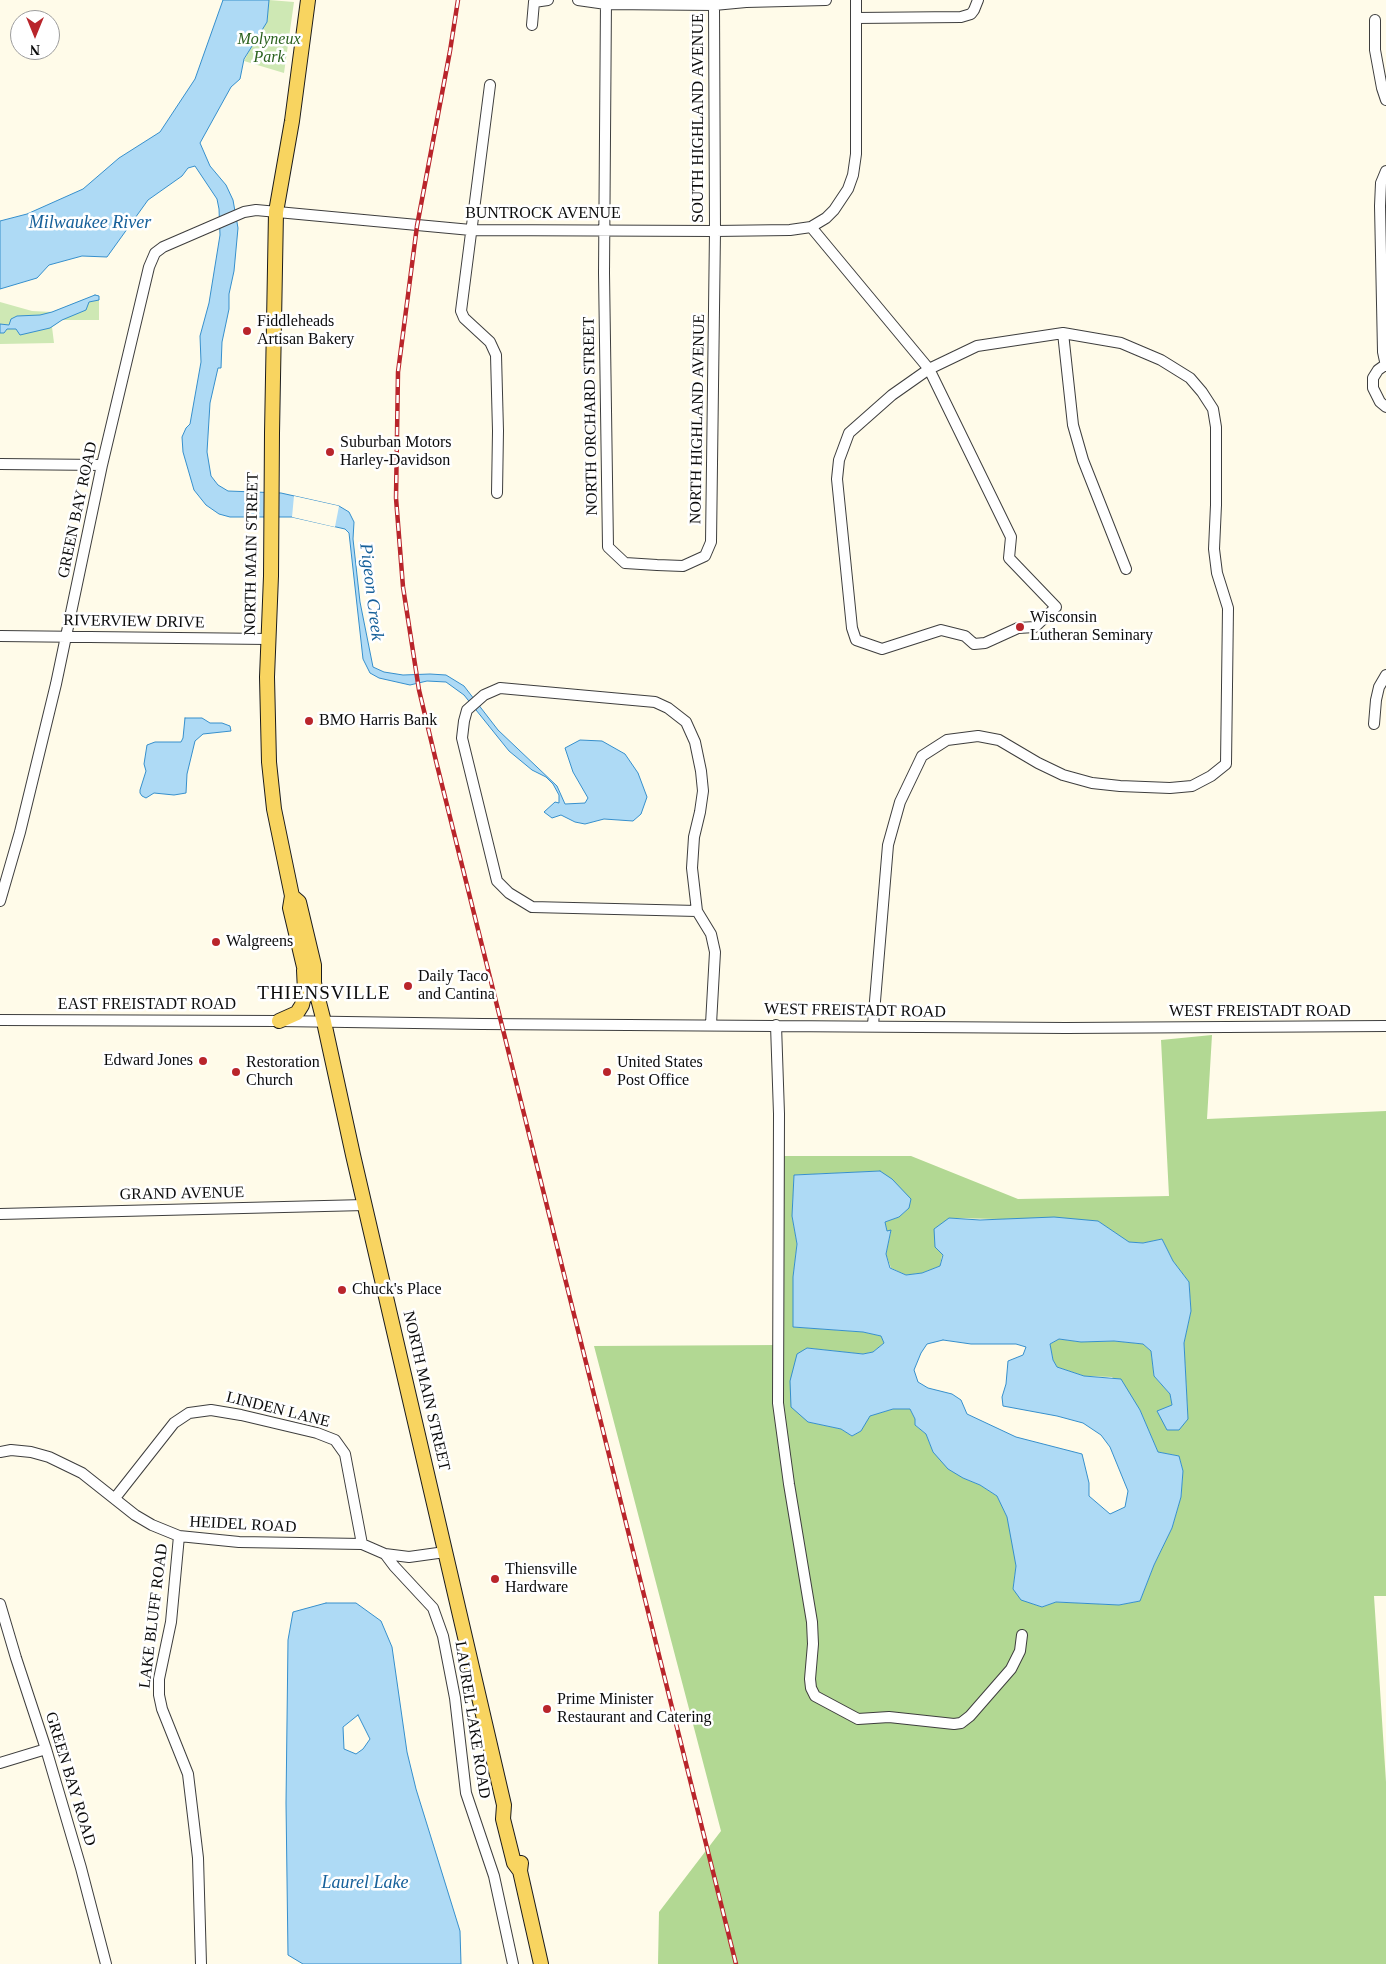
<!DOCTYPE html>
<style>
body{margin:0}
#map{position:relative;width:1386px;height:1964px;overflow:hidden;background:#fffbe9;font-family:Georgia,serif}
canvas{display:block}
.north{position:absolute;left:10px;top:10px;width:50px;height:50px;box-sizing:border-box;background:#fff;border:1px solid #9d9d9d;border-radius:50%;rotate:180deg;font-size:14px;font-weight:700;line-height:20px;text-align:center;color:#0b0b0b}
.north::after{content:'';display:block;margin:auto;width:18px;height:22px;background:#b9252b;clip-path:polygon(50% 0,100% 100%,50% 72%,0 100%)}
</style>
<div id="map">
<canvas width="1386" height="1964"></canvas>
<div class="north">N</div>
</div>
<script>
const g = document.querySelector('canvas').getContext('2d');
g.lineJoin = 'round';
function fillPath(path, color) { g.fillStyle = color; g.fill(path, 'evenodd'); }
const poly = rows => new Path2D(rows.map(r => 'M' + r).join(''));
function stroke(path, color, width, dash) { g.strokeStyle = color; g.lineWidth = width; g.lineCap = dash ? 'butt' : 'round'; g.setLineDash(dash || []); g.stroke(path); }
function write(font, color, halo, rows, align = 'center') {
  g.font = font + ' Georgia,serif'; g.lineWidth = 5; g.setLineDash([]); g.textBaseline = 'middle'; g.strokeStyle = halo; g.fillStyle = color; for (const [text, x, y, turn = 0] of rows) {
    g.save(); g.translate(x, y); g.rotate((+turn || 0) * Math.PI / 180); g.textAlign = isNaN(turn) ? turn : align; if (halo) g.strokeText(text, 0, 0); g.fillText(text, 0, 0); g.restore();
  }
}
const green = poly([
 [269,0,294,2,284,73,244,61,257,36,267,22],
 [95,295,99,296,99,320,62,320,52,327,54,343,0,344,0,302,32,311,52,312]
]);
const forest = poly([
 [1212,1035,1207,1119,1386,1111,1386,1596,1374,1596,1386,1782,1386,1964,658,1964,659,1912,721,1831,594,1346,779,1345,779,1156,911,1156,1018,1199,1169,1196,1161,1040],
 [880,1171,909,1208,899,1217,885,1222,887,1231,891,1231,886,1254,891,1268,906,1275,922,1273,940,1266,949,1218,1098,1221,1128,1242,1143,1243,1162,1239,1173,1261,1189,1282,1191,1311,1184,1343,1188,1419,1157,1412,1172,1405,1170,1394,1154,1376,1151,1351,1143,1344,1114,1341,1081,1342,1059,1339,1050,1344,1053,1360,1057,1367,1084,1376,1112,1377,1140,1410,1158,1452,1179,1456,1183,1471,1181,1497,1172,1528,1154,1565,1140,1601,1119,1605,1056,1602,1042,1607,1033,1604,1013,1589,1016,1566,1013,1543,1007,1517,997,1496,980,1485,963,1478,933,1452,926,1434,915,1425,915,1419,910,1409,893,1409,869,1416,861,1431,852,1436,841,1429,808,1422,807,1348,863,1354,873,1352,884,1343,881,1336,863,1332,793,1327,793,1277,797,1244,792,1216,794,1175]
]);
const water = poly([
 [223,0,269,0,267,22,244,59,240,79,231,87,200,143,210,166,226,185,233,200,238,228,234,271,229,294,229,309,222,342,221,368,218,368,210,403,207,452,211,476,218,485,228,491,281,493,339,506,349,512,354,522,353,539,360,602,373,667,384,672,403,675,430,674,446,675,464,686,498,730,557,786,565,804,585,803,588,798,573,772,565,748,580,740,602,741,625,754,638,773,647,797,641,814,633,821,604,819,585,824,575,822,561,815,552,818,544,812,555,802,559,803,559,795,553,784,546,777,532,770,509,751,464,695,446,682,427,681,410,685,379,678,370,673,363,659,349,533,345,529,292,517,230,517,219,514,206,505,194,490,183,452,182,437,186,428,190,424,201,362,200,336,209,303,220,235,219,209,217,199,195,166,188,168,182,176,148,200,107,257,82,256,49,265,37,278,0,289,0,221,27,214,83,189,119,158,160,132,195,79,223,0],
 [95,295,99,296,99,300,89,302,86,310,62,320,50,328,20,335,16,329,7,329,4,333,0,333,0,324,9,325,11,319,17,316,40,315,52,312,95,295],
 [185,718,202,718,210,723,222,723,230,726,231,731,203,734,195,741,187,774,186,793,174,795,154,793,146,798,142,796,140,793,140,790,146,771,144,764,147,745,155,742,181,742,183,738,185,718],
 [880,1171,892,1179,911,1199,909,1208,899,1217,885,1222,887,1231,891,1230,886,1254,890,1268,906,1275,922,1273,940,1266,943,1255,935,1247,934,1229,949,1218,980,1220,1054,1217,1098,1221,1129,1242,1143,1243,1162,1239,1173,1261,1189,1282,1191,1311,1184,1343,1188,1419,1179,1430,1167,1430,1157,1411,1172,1405,1170,1394,1154,1376,1151,1351,1143,1344,1114,1341,1081,1342,1059,1339,1050,1344,1053,1360,1057,1367,1084,1376,1121,1379,1140,1410,1158,1452,1179,1456,1183,1471,1181,1497,1172,1528,1154,1565,1140,1601,1119,1605,1056,1602,1042,1607,1021,1600,1013,1589,1016,1566,1007,1517,997,1496,980,1485,963,1478,948,1469,933,1452,926,1434,915,1425,915,1419,910,1409,893,1409,870,1416,861,1431,852,1436,841,1429,808,1422,791,1407,790,1381,797,1354,807,1348,863,1354,873,1352,884,1343,881,1336,863,1332,793,1327,793,1277,797,1244,792,1216,794,1175,880,1171],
 [943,1340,971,1344,1016,1344,1026,1347,1023,1355,1008,1361,1006,1384,1002,1397,1003,1406,1057,1416,1083,1423,1101,1435,1110,1447,1128,1491,1125,1507,1110,1514,1089,1496,1089,1483,1082,1454,1016,1437,967,1414,961,1400,952,1394,928,1388,918,1382,914,1370,921,1353,927,1344,943,1340],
 [326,1603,356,1603,381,1621,392,1647,407,1752,416,1789,460,1931,461,1964,303,1964,288,1955,286,1803,288,1640,293,1612,326,1603],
 [358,1715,370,1739,363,1749,356,1754,344,1749,343,1727,358,1715]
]);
const pier = poly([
 [294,496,339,506,335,527,292,517]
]);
const minor = poly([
 [578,0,606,4,714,5,746,2,826,0],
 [606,0,604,273,608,547,625,563,657,565,683,566,705,556,711,542,715,231,714,5],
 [856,18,961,17,971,14,974,10,978,0],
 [1375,20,1375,50,1382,88,1386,100],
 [532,25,534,2,548,0],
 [490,85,461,311,464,318,490,342,496,355,498,431,497,493],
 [1386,171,1381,183,1380,206,1383,352,1386,366],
 [811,227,929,369,1011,537,1009,558,1056,607,1035,627,1018,628,985,643,974,644,965,636,941,630,882,649,856,640,852,628,837,479,839,460,849,433,892,395,929,369,977,346,1063,333,1121,343,1161,360,1190,378,1202,392,1213,409,1216,427,1216,505,1214,549,1217,573,1228,608,1226,764,1211,776,1192,786,1170,788,1120,786,1092,783,1063,775,1038,763,999,740,978,736,947,740,922,756,900,802,888,845,873,1025],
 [1063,333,1073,425,1083,460,1126,569],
 [1385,365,1378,370,1373,378,1373,388,1380,402,1386,407],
 [0,464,102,465],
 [0,636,268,639],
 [500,688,655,702,668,708,686,722,695,742,701,771,703,791,700,812,694,837,692,868,697,911,532,907,509,893,497,881,462,738,464,721,467,710,484,695,500,688],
 [1374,724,1376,700,1379,687,1386,675],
 [0,901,20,832,56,684,102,465,149,267,155,253,163,247,244,212,256,210,471,230,715,231,790,230,811,227,826,218,834,210,848,189,853,175,856,154,856,0],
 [697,911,711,934,715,952,711,1024],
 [0,1020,279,1021,482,1024,1066,1028,1386,1026],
 [776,1025,779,1114,778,1403,789,1484,812,1622,813,1644,810,1679,811,1688,815,1696,858,1719,889,1717,954,1724,961,1723,970,1716,1011,1669,1020,1651,1022,1635],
 [0,1214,365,1205],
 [0,1452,11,1450,31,1452,49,1457,82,1473,135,1515,152,1525,179,1536,239,1542,362,1544,385,1554,409,1557,445,1552],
 [115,1498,174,1423,189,1413,211,1410,241,1415,317,1433,335,1440,345,1454,362,1544],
 [179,1536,171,1622,159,1679,159,1695,162,1709,188,1774,198,1858,201,1964],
 [385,1554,394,1566,433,1608,443,1636,455,1698,466,1793,494,1876,513,1964],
 [0,1604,16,1658,46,1749,81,1868,106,1964],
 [0,1763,46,1749]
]);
const major = poly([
 [308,0,292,121,276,212,272,433,271,576,267,677,269,762,274,809,292,896,290,908,304,967,314,982],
 [292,896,299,902,314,965,314,983,324,1022,353,1155,504,1805,503,1819,514,1863,520,1871],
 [279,1021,297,1013,302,1005,305,992,304,970],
 [521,1863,520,1871,541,1964]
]);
const rail = poly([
 [458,0,450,51,417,226,398,372,396,498,403,587,419,690,436,761,736,1964]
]);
const markers = [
 [247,331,5,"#b9252b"],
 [330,452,5,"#b9252b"],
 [1020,627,5,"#b9252b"],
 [309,721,5,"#b9252b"],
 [216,942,5,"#b9252b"],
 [408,986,5,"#b9252b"],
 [203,1061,5,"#b9252b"],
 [236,1072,5,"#b9252b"],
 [607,1072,5,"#b9252b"],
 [342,1290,5,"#b9252b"],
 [495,1579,5,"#b9252b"],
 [547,1709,5,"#b9252b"]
];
const parkNames = [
 ["Molyneux",269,40],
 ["Park",269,58]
];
const streetNames = [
 ["SOUTH HIGHLAND AVENUE",699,118,-90],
 ["BUNTROCK AVENUE",543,214],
 ["NORTH ORCHARD STREET",591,416,-91],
 ["NORTH HIGHLAND AVENUE",698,419,-89],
 ["GREEN BAY ROAD",78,510,-78],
 ["NORTH MAIN STREET",252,554,-89],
 ["RIVERVIEW DRIVE",134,622,1],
 ["EAST FREISTADT ROAD",147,1005],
 ["WEST FREISTADT ROAD",855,1011,1],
 ["WEST FREISTADT ROAD",1260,1012],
 ["GRAND AVENUE",182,1194,-1],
 ["NORTH MAIN STREET",426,1391,77],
 ["LINDEN LANE",278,1410,14],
 ["HEIDEL ROAD",243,1525,3],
 ["LAKE BLUFF ROAD",154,1616,-83],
 ["LAUREL LAKE ROAD",472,1720,81],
 ["GREEN BAY ROAD",70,1779,73]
];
const poiNames = [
 ["Fiddleheads",257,322],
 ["Artisan Bakery",257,340],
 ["Suburban Motors",340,443],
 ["Harley-Davidson",340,461],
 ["Wisconsin",1030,618],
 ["Lutheran Seminary",1030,636],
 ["BMO Harris Bank",319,721],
 ["Walgreens",226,942],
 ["Daily Taco",418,977],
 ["and Cantina",418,995],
 ["Edward Jones",193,1061,"right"],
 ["Restoration",246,1063],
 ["Church",246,1081],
 ["United States",617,1063],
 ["Post Office",617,1081],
 ["Chuck's Place",352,1290],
 ["Thiensville",505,1570],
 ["Hardware",505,1588],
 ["Prime Minister",557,1700],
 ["Restaurant and Catering",557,1718]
];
const waterNames = [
 ["Milwaukee River",90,223],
 ["Pigeon Creek",371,592,83],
 ["Laurel Lake",365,1883]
];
const quarterNames = [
 ["THIENSVILLE",324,994]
];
fillPath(green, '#cee8b4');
fillPath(forest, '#b2d893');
fillPath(water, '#aedaf5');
stroke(water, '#368fcc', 1);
fillPath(pier, '#fffbe9');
stroke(minor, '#3e3e3e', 12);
stroke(major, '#1c1c1c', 16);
stroke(minor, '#fff', 10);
stroke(major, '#f8d460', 14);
stroke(rail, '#b9252b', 4.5);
stroke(rail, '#fff', 2.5, [8]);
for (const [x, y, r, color] of markers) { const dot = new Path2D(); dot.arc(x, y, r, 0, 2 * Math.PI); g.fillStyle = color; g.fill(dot); stroke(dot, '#fff', 2); }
write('italic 16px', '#2a611d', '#fff', parkNames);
write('16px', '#0b0b0b', '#fff', streetNames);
write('16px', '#0b0b0b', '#fff', poiNames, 'left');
write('italic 18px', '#16609a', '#fff', waterNames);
g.letterSpacing = '1px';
write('19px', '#0b0b0b', '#fff', quarterNames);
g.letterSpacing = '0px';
</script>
